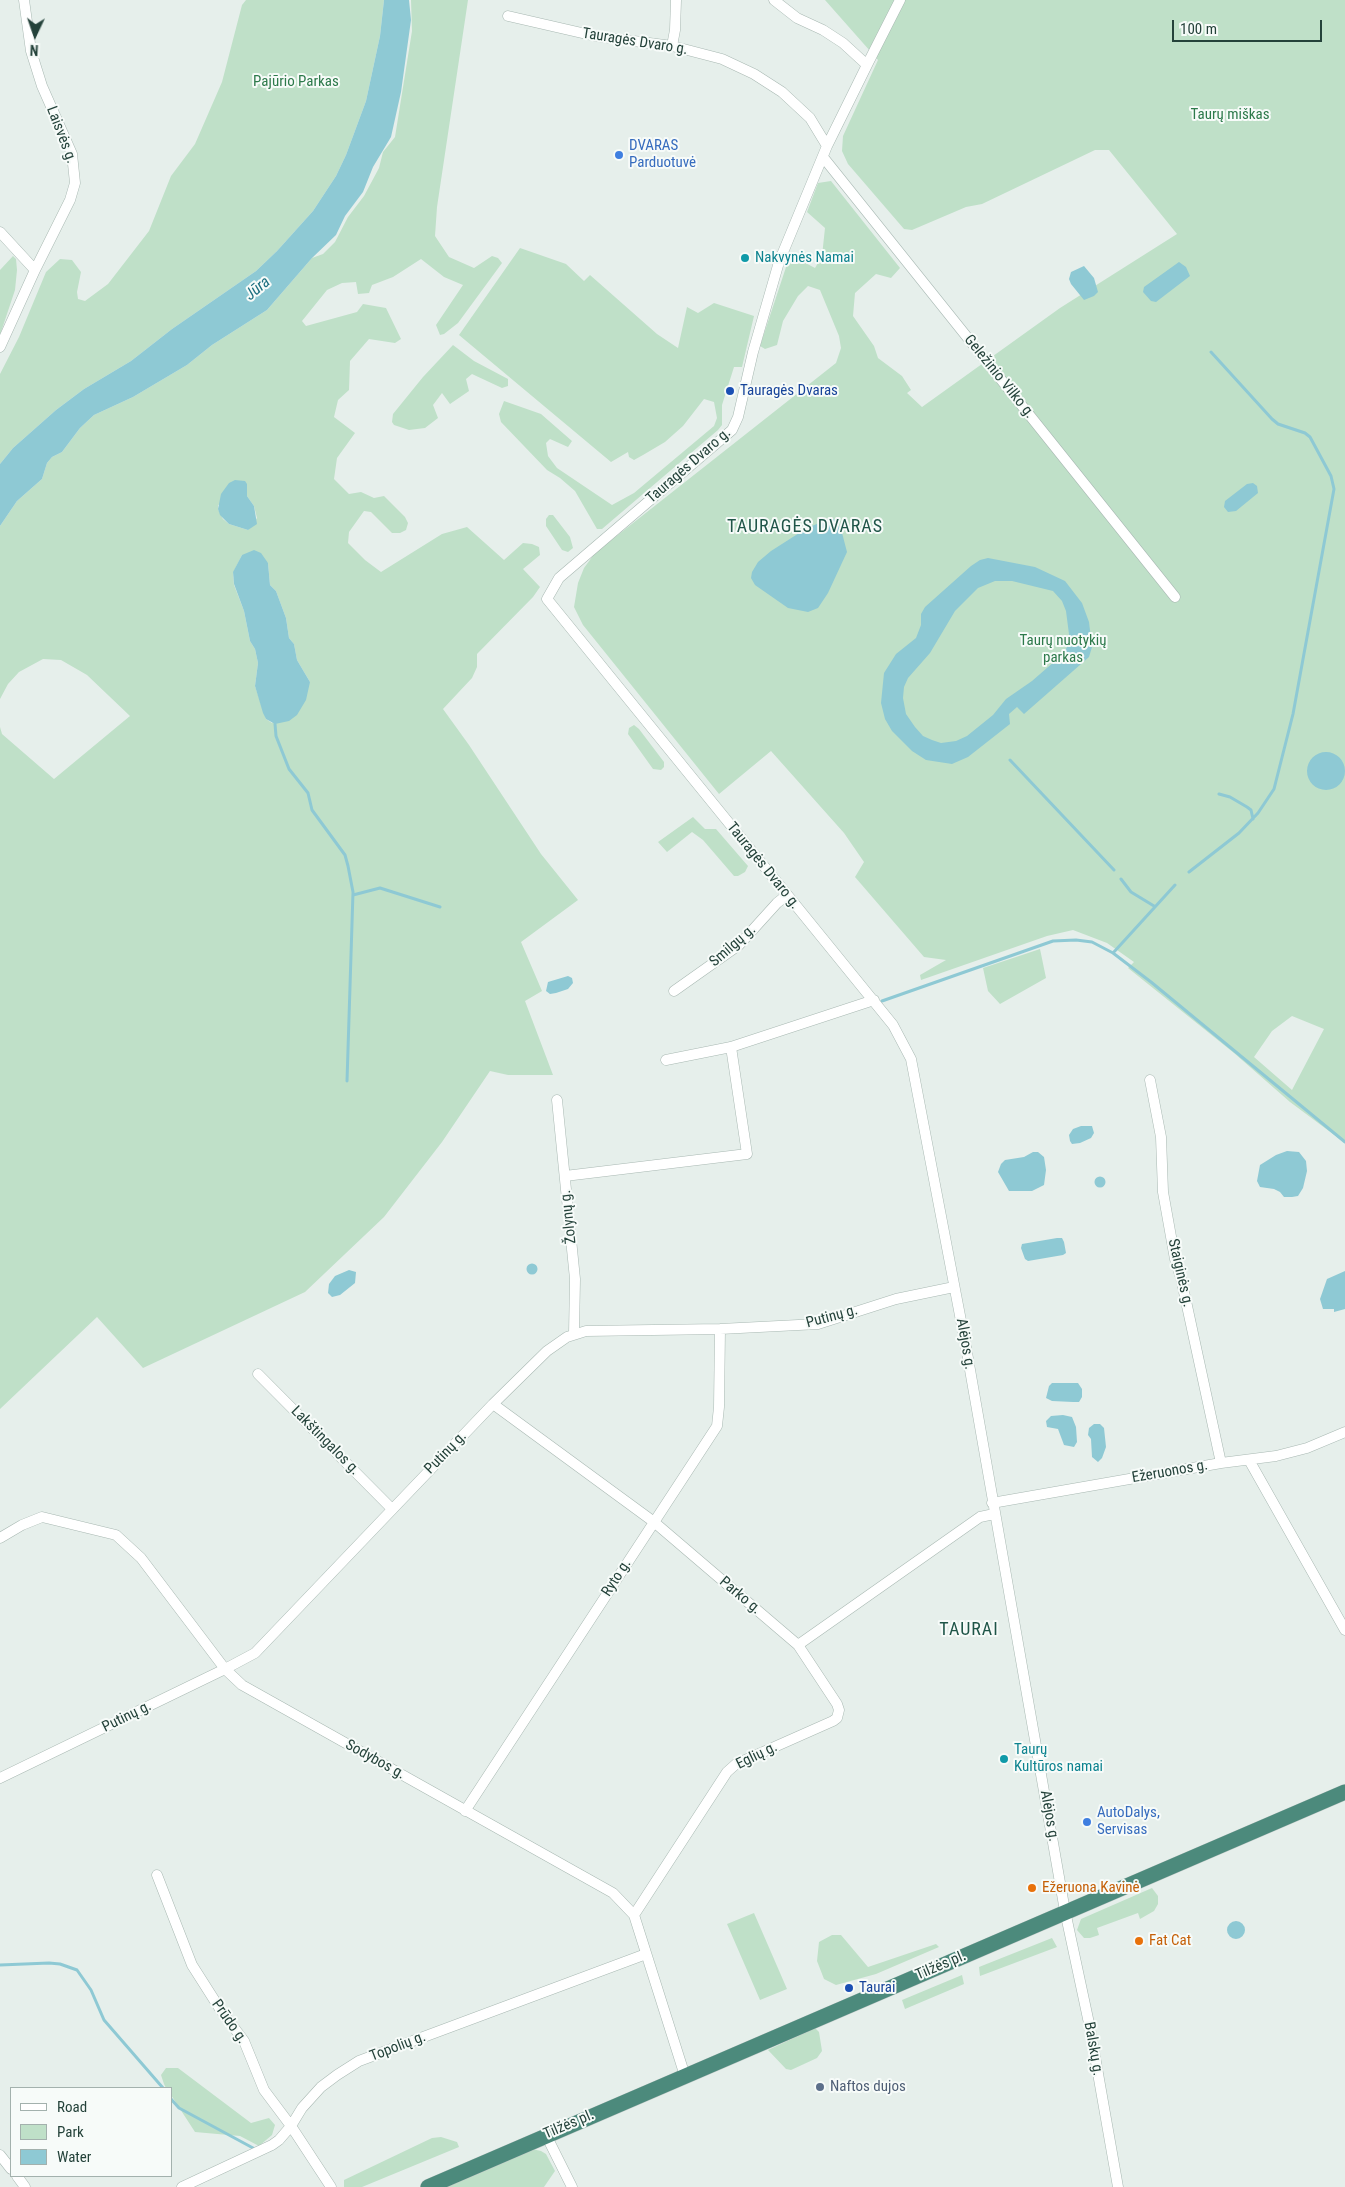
<!DOCTYPE html>
<meta charset="utf-8">
<style>
body{margin:0}
#map{position:relative;width:1345px;height:2187px;overflow:hidden;background:#e6efeb;font-family:"Roboto Condensed",sans-serif}
canvas{display:block}
.legend{position:absolute;left:10px;top:2087px;width:162px;height:90px;box-sizing:border-box;background:#f7fbf9;border:1px solid #a3b1ad;margin:0;padding:6px 9px;list-style:none;font-size:15px;color:#24423a}
.legend li{display:flex;align-items:center;gap:10px;height:25px}
.legend b{width:25px;border:1px solid #a3b1ad}
.north{position:absolute;left:10px;top:10px;width:50px;height:50px;-webkit-text-stroke:4px #f7fbf9;paint-order:stroke;rotate:183deg;font-size:14px;font-weight:700;line-height:20px;text-align:center;color:#24423a}
.north::after{content:'';display:block;margin:auto;width:18px;height:22px;background:#24423a;clip-path:polygon(50% 0,100% 100%,50% 72%,0 100%)}
.scale{position:absolute;left:1172px;top:20px;width:150px;height:22px;box-sizing:border-box;border:2px solid #24423a;border-top:0;padding-left:6px;font-size:15px;line-height:18px;white-space:nowrap;color:#24423a;-webkit-text-stroke:4px #f7fbf9;paint-order:stroke}
</style>
<div id="map">
<canvas width="1345" height="2187"></canvas>
<ul class="legend">
<li><b style="height:6px;background:#fff"></b>Road</li>
<li><b style="height:14px;background:#bfe0c8"></b>Park</li>
<li><b style="height:14px;background:#8ec9d4"></b>Water</li>
</ul>
<div class="north">N</div>
<div class="scale">100 m</div>
</div>
<script>
const g = document.querySelector('canvas').getContext('2d');
g.lineJoin = 'round';
function fillPath(path, color) { g.fillStyle = color; g.fill(path, 'evenodd'); }
const poly = rows => new Path2D(rows.map(r => 'M' + r).join(''));
function stroke(path, color, width, dash) { g.strokeStyle = color; g.lineWidth = width; g.lineCap = dash ? 'butt' : 'round'; g.setLineDash(dash || []); g.stroke(path); }
function write(font, color, halo, rows, align = 'center') {
  g.font = font + ' "Roboto Condensed",sans-serif'; g.lineWidth = 4; g.setLineDash([]); g.textBaseline = 'middle'; g.strokeStyle = halo; g.fillStyle = color; for (const [text, x, y, turn = 0] of rows) {
    g.save(); g.translate(x, y); g.rotate((+turn || 0) * Math.PI / 180); g.textAlign = isNaN(turn) ? turn : align; if (halo) g.strokeText(text, 0, 0); g.fillText(text, 0, 0); g.restore();
  }
}
const green = poly([
 [246,0,384,0,380,36,366,101,346,155,336,176,313,211,277,251,256,271,172,329,131,361,84,389,56,410,13,448,0,464,0,374,19,337,46,272,60,259,72,260,81,272,77,292,78,299,85,301,108,284,149,231,171,176,195,144,222,82,242,5],
 [411,0,468,0,437,207,435,236,449,257,474,268,492,256,498,258,502,263,458,323,444,334,440,335,436,325,463,285,444,277,421,259,393,277,372,285,369,293,358,294,356,282,342,283,327,290,302,321,306,326,357,312,363,304,386,308,401,339,395,343,369,339,350,361,349,390,338,400,334,417,355,433,337,458,334,479,349,494,361,492,374,498,384,496,405,517,408,523,406,530,400,533,392,533,371,512,364,511,349,532,348,543,365,560,381,572,442,534,467,527,504,560,523,543,532,544,539,547,540,555,523,569,540,587,533,597,477,654,477,667,472,678,443,709,469,745,541,854,578,900,521,942,542,991,525,1001,553,1075,508,1075,490,1071,442,1142,384,1217,305,1292,143,1368,97,1317,0,1409,0,727,2,734,54,779,130,716,87,675,61,660,43,659,19,672,8,684,0,699,0,526,17,501,42,479,47,463,52,457,62,452,80,428,94,415,133,397,187,365,212,345,267,310,312,258,323,254,335,242,348,217,364,196,379,168,383,152,395,137,412,31],
 [247,496,254,506,257,518,248,530,229,524,223,519,218,509,218,505],
 [242,555,268,563,270,585,276,591,286,618,289,638,294,644,297,660,310,682,272,723,266,719,255,686,258,663,255,649,250,641,244,611,234,585,233,573],
 [825,0,1345,0,1345,1143,1290,1102,1234,1053,1128,968,1134,962,1107,943,1073,930,1047,936,921,980,920,975,946,960,924,957,855,877,864,862,844,833,771,751,719,794,583,625,574,607,578,583,584,568,595,553,836,363,841,348,839,336,820,290,808,286,798,296,783,321,777,345,765,349,760,346,790,255,815,268,822,256,825,228,807,212,818,183,831,181,900,268,891,278,876,274,855,293,853,316,874,346,878,358,902,376,911,390,907,393,922,407,1060,308,1177,234,1109,150,1095,150,982,204,966,207,912,230,904,229,848,164,842,151,843,136,878,60],
 [1292,1016,1324,1029,1292,1090,1254,1057,1272,1031],
 [520,248,566,264,584,281,590,275,657,334,678,348,687,307,698,313,714,303,754,316,742,367,734,367,722,405,722,425,718,430,602,529,597,529,575,491,560,478,547,470,501,422,499,414,504,401,541,414,572,441,568,447,550,439,546,443,548,456,557,468,612,505,634,493,714,426,717,418,714,402,704,399,683,426,665,442,643,455,634,460,629,457,628,452,611,462,459,335],
 [13,256,16,259,17,270,15,290,0,335,0,270],
 [453,345,474,361,508,379,508,386,502,388,472,374,466,379,469,391,450,404,442,393,433,405,438,418,425,428,409,430,394,425,392,422,393,414,423,377],
 [549,515,553,515,570,537,573,548,568,552,562,550,546,526,546,519],
 [634,725,639,729,664,762,664,767,661,770,653,769,628,734,629,728],
 [693,817,705,829,716,829,748,866,745,872,738,876,734,876,703,840,692,832,667,852,658,842],
 [1040,949,1046,978,1000,1004,988,991,983,968],
 [1152,1888,1158,1896,1158,1904,1154,1911,1140,1919,1138,1913,1097,1928,1099,1935,1090,1938,1084,1938,1077,1930,1081,1919],
 [754,1913,787,1989,760,2000,727,1924],
 [832,1935,841,1935,868,1967,936,1944,939,1947,876,1974,836,1985,824,1979,817,1961,819,1942],
 [1052,1938,1057,1947,980,1976,979,1967],
 [962,1975,964,1984,905,2009,902,2000],
 [815,2028,819,2032,822,2051,817,2058,791,2070,786,2069,768,2050],
 [166,2068,178,2068,251,2123,269,2118,275,2125,272,2135,259,2146,240,2136,195,2132,171,2095,171,2088,166,2088,164,2084,161,2075],
 [441,2137,457,2142,459,2147,362,2187,344,2187,344,2180,432,2138],
 [532,2149,541,2151,546,2154,555,2171,544,2187,443,2187]
]);
const water = poly([
 [384,0,409,0,411,20,401,92,391,137,373,167,363,192,345,216,336,235,312,258,267,310,212,345,187,365,133,397,94,415,80,428,62,452,52,457,47,463,42,479,17,501,0,526,0,464,13,448,56,410,84,389,131,361,172,329,256,271,277,251,313,211,336,176,346,155,366,101,380,36],
 [1179,262,1186,267,1190,276,1156,302,1151,301,1143,292,1144,287],
 [1084,266,1094,278,1098,292,1094,296,1084,300,1071,284,1069,279,1071,272],
 [235,480,245,481,247,484,247,496,254,506,257,524,248,530,229,524,220,515,218,509,221,494,229,483],
 [1253,483,1257,486,1258,493,1236,511,1228,512,1224,507,1225,501,1247,484],
 [829,519,834,519,841,529,847,552,828,593,818,608,808,612,788,608,755,585,751,578,752,572,758,562,771,551,807,528],
 [254,550,261,553,268,563,270,585,276,591,286,618,289,638,294,644,297,660,310,682,306,700,297,715,289,721,275,724,266,719,263,713,255,686,258,663,255,649,250,641,244,611,234,584,233,572,242,555],
 [988,558,1035,567,1065,581,1082,603,1089,622,1092,647,1089,657,1024,714,1017,707,1009,714,1010,724,968,757,952,764,926,760,912,751,892,731,885,719,881,703,884,673,896,654,916,638,921,625,921,614,925,607,971,566,980,560],
 [995,581,1012,581,1053,591,1062,601,1066,611,1070,642,1063,654,1032,681,1006,699,993,715,967,736,956,741,941,743,932,740,923,736,915,727,906,714,903,698,904,687,908,678,930,653,955,611,978,588],
 '1307 771a19 19 0 1 1 38 0a19 19 0 1 1-38 0Z',
 [568,976,572,978,573,983,568,989,556,993,550,994,546,991,548,982],
 [1081,1126,1092,1126,1094,1133,1091,1138,1080,1143,1072,1144,1070,1141,1069,1135,1073,1129],
 [1287,1151,1299,1152,1306,1161,1307,1171,1303,1188,1298,1196,1292,1197,1284,1197,1280,1192,1274,1189,1260,1187,1257,1181,1260,1165,1276,1155],
 [1033,1152,1038,1152,1044,1157,1046,1170,1044,1185,1032,1191,1009,1191,998,1172,1001,1164,1005,1160,1024,1157],
 '1094.5 1182a5.5 5.5 0 1 1 11 0a5.5 5.5 0 1 1-11 0Z',
 [1057,1238,1062,1238,1064,1242,1066,1253,1063,1255,1028,1261,1025,1259,1021,1248,1022,1244],
 '526.5 1269a5.5 5.5 0 1 1 11 0a5.5 5.5 0 1 1-11 0Z',
 [349,1270,356,1272,355,1283,340,1295,332,1297,328,1293,329,1284,335,1276],
 [1345,1271,1345,1309,1334,1312,1334,1309,1323,1309,1320,1299,1327,1279],
 [1052,1383,1078,1383,1082,1389,1082,1397,1079,1402,1073,1402,1052,1401,1046,1398,1049,1386],
 [1063,1415,1072,1417,1076,1427,1077,1442,1074,1447,1064,1445,1058,1429,1047,1427,1046,1421,1051,1416],
 [1094,1424,1100,1424,1104,1428,1106,1447,1102,1458,1098,1462,1092,1457,1091,1439,1088,1435,1089,1428],
 '1227 1930a9 9 0 1 1 18 0a9 9 0 1 1-18 0Z'
]);
const stream = poly([
 [275,724,276,736,289,769,308,793,312,810,345,855,348,866,353,892,347,1081],
 [1010,760,1114,870],
 [1219,794,1230,797,1247,807,1251,810,1253,819],
 [1189,872,1239,833,1258,813,1274,789,1293,714,1334,489,1331,476,1310,437,1305,433,1278,424,1272,419,1211,352],
 [1121,879,1131,892,1154,906],
 [353,895,380,888,440,907],
 [1113,953,1175,885],
 [882,1001,1053,941,1076,940,1092,942,1113,953,1151,982,1345,1142],
 [0,1965,49,1963,60,1964,77,1970,91,1990,104,2020,163,2088],
 [171,2099,179,2108,253,2148]
]);
const minor = poly([
 [774,0,797,18,823,30,843,43,867,65,827,146],
 [508,16,595,36,672,46,722,59,754,74,782,92,810,118,827,146,779,262,753,352,738,417,732,430,559,578,547,599,893,1025,911,1059,966,1347,1065,1911,1090,2028,1118,2187],
 [672,46,675,30,676,0],
 [867,65,900,0],
 [823,157,1175,597],
 [0,232,35,270],
 [0,347,35,270,70,200,75,183,72,154,42,86,31,51,24,0],
 [674,991,739,945,777,903,787,895],
 [666,1060,731,1047,874,1000],
 [1150,1080,1161,1137,1163,1192,1175,1259,1181,1278,1221,1463],
 [557,1100,575,1279,574,1334],
 [565,1176,747,1154,731,1047],
 [258,1374,392,1509],
 [493,1404,654,1522,798,1645,980,1517,994,1514],
 [1249,1460,1345,1630],
 [992,1503,1221,1463,1276,1456,1307,1448,1345,1432],
 [0,1538,22,1525,42,1517,116,1535,141,1558,225,1669,242,1685,613,1893,634,1915,685,2076],
 [0,1778,225,1669,255,1653,493,1404,547,1351,567,1337,586,1331,720,1329,818,1324,896,1299,954,1287],
 [465,1811,717,1426,719,1407,720,1329],
 [157,1875,192,1965,220,2009,244,2041,264,2090,291,2126,331,2187],
 [634,1915,727,1772,736,1764,833,1721,837,1718,839,1710,837,1704,798,1645],
 [546,2135,572,2187],
 [0,2155,11,2169],
 [17,2176,25,2187],
 [182,2187,272,2145,279,2140,291,2126,302,2108,321,2087,337,2075,359,2061,646,1954]
]);
const trunk = poly([
 [428,2187,1345,1792]
]);
const markers = [
 [619,155,5,"#3f7fe0"],
 [745,258,5,"#0f9aa8"],
 [730,391,5,"#1a4fb4"],
 [1004,1759,5,"#0f9aa8"],
 [1087,1822,5,"#3f7fe0"],
 [1032,1888,5,"#e8710a"],
 [1139,1941,5,"#e8710a"],
 [849,1988,5,"#1a4fb4"],
 [820,2087,5,"#5c6f8a"]
];
const streetNames = [
 ["Tauragės Dvaro g.",635,42,9],
 ["Laisvės g.",61,135,69],
 ["Geležinio Vilko g.",999,377,51],
 ["Tauragės Dvaro g.",689,466,-41],
 ["Tauragės Dvaro g.",763,866,51],
 ["Smilgų g.",733,946,-41],
 ["Žolynų g.",569,1217,-96],
 ["Staiginės g.",1180,1273,77],
 ["Putinų g.",832,1317,-15],
 ["Alėjos g.",965,1344,80],
 ["Lakštingalos g.",325,1441,45],
 ["Putinų g.",446,1453,-46],
 ["Ežeruonos g.",1170,1472,-10],
 ["Ryto g.",617,1578,-57],
 ["Parko g.",740,1596,40],
 ["Putinų g.",127,1717,-26],
 ["Eglių g.",757,1756,-26],
 ["Sodybos g.",375,1760,29],
 ["Alėjos g.",1049,1816,80],
 ["Tilžės pl.",941,1966,-23],
 ["Prūdo g.",229,2022,55],
 ["Topolių g.",398,2047,-21],
 ["Balskų g.",1093,2049,80],
 ["Tilžės pl.",569,2125,-23]
];
const parkNames = [
 ["Pajūrio Parkas",296,82],
 ["Taurų miškas",1230,115],
 ["Taurų nuotykių",1063,641],
 ["parkas",1063,658]
];
const shopNames = [
 ["DVARAS",629,146],
 ["Parduotuvė",629,163],
 ["AutoDalys,",1097,1813],
 ["Servisas",1097,1830]
];
const cultureNames = [
 ["Nakvynės Namai",755,258],
 ["Taurų",1014,1750],
 ["Kultūros namai",1014,1767]
];
const transitNames = [
 ["Tauragės Dvaras",740,391],
 ["Taurai",859,1988]
];
const foodNames = [
 ["Ežeruona Kavinė",1042,1888],
 ["Fat Cat",1149,1941]
];
const serviceNames = [
 ["Naftos dujos",830,2087]
];
const waterNames = [
 ["Jūra",258,289,-40]
];
const quarterNames = [
 ["TAURAGĖS DVARAS",805,527],
 ["TAURAI",969,1630]
];
fillPath(green, '#bfe0c8');
fillPath(water, '#8ec9d4');
stroke(stream, '#8ec9d4', 3);
stroke(minor, '#a8b8b2', 11);
stroke(trunk, '#c2cac8', 16);
stroke(minor, '#fff', 10);
stroke(trunk, '#4c8a7c', 15);
for (const [x, y, r, color] of markers) { const dot = new Path2D(); dot.arc(x, y, r, 0, 2 * Math.PI); g.fillStyle = color; g.fill(dot); stroke(dot, '#f7fbf9', 2); }
write('15px', '#24423a', '#f7fbf9', streetNames);
write('15px', '#2d7a4b', '#f7fbf9', parkNames);
write('15px', '#366cbe', '#f7fbf9', shopNames, 'left');
write('15px', '#0d838f', '#f7fbf9', cultureNames, 'left');
write('15px', '#164399', '#f7fbf9', transitNames, 'left');
write('15px', '#c56008', '#f7fbf9', foodNames, 'left');
write('15px', '#4e5e75', '#f7fbf9', serviceNames, 'left');
write('italic 16px', '#1c6f80', '#f7fbf9', waterNames);
g.letterSpacing = '1px';
write('18px', '#1f5548', '#f7fbf9', quarterNames);
g.letterSpacing = '0px';
</script>
